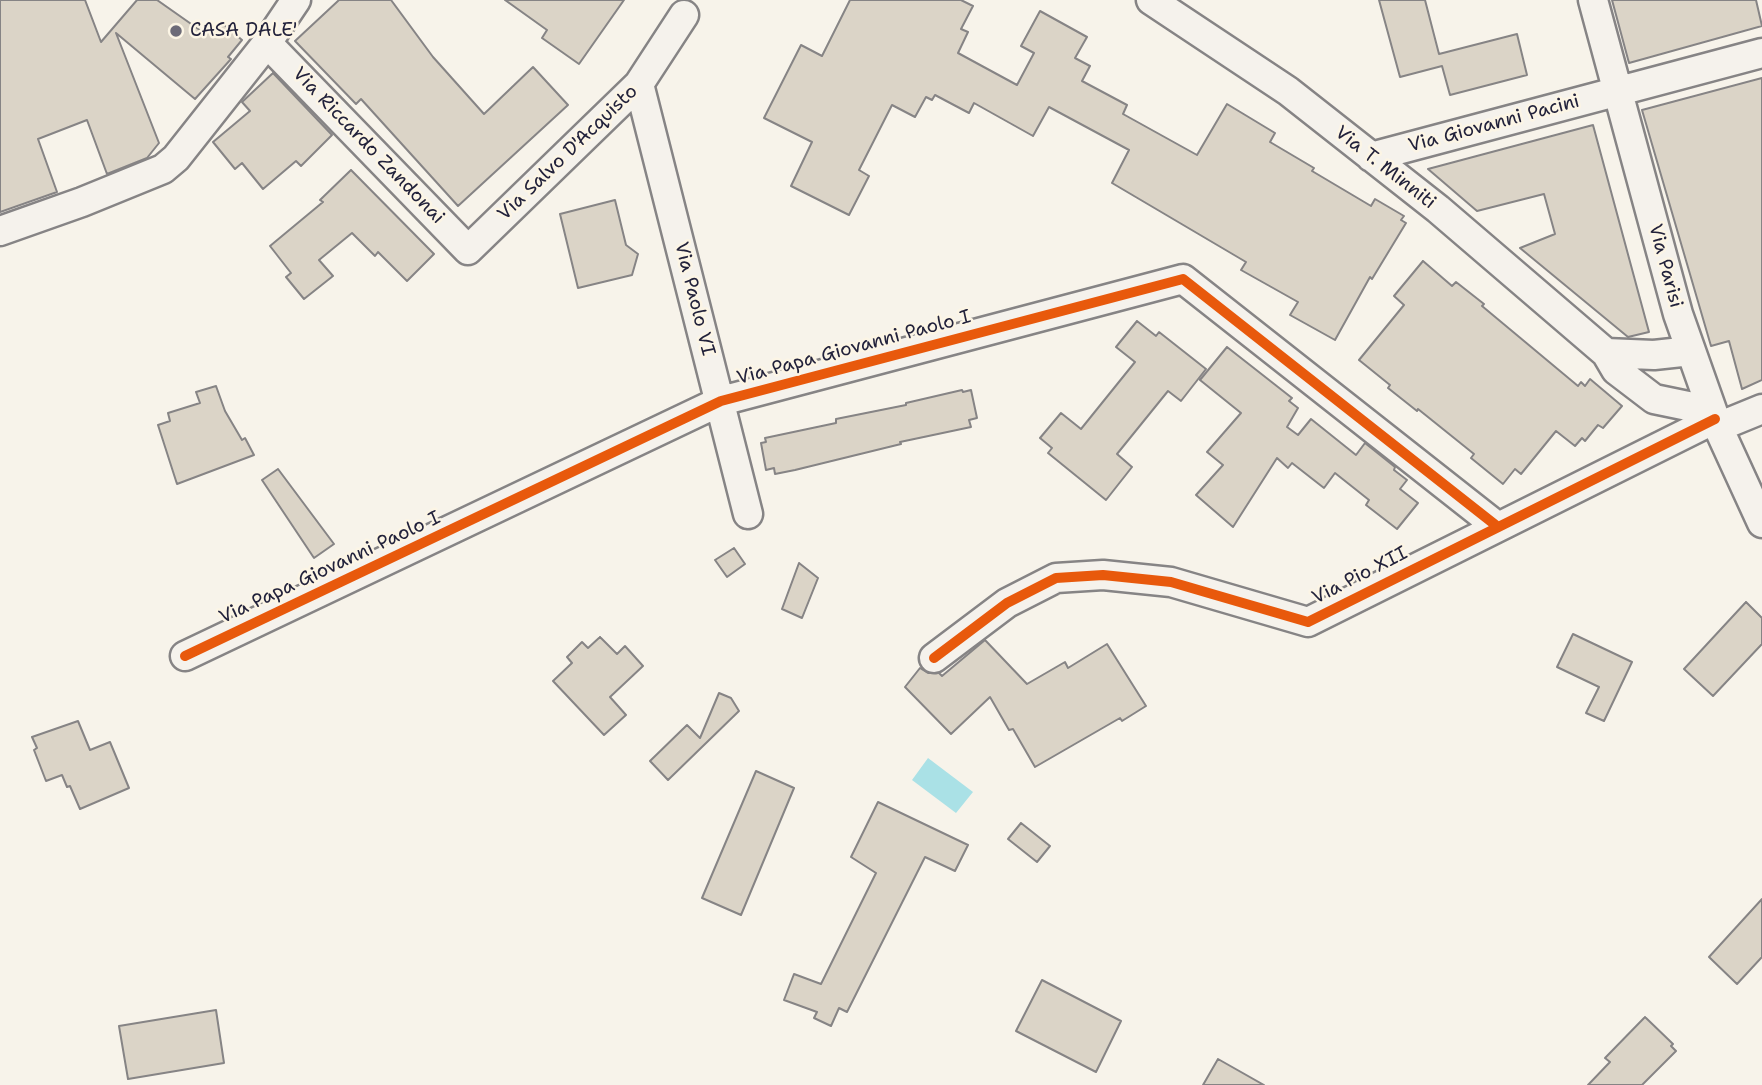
<!DOCTYPE html>
<style>
body{margin:0}
canvas{display:block;background:#f7f3ea}
</style>
<canvas width="1762" height="1085"></canvas>
<script>
const g = document.querySelector('canvas').getContext('2d');
g.lineJoin = 'round';
function fillPath(path, color) { g.fillStyle = color; g.fill(path, 'evenodd'); }
const poly = rows => new Path2D(rows.map(r => 'M' + r).join(''));
function stroke(path, color, width, dash) { g.strokeStyle = color; g.lineWidth = width; g.lineCap = dash ? 'butt' : 'round'; g.setLineDash(dash || []); g.stroke(path); }
function write(font, color, halo, rows, align = 'center') {
  g.font = font + ' "Shantell Sans",sans-serif'; g.lineWidth = 5; g.setLineDash([]); g.textBaseline = 'middle'; g.strokeStyle = halo; g.fillStyle = color; for (const [text, x, y, turn = 0] of rows) {
    g.save(); g.translate(x, y); g.rotate((+turn || 0) * Math.PI / 180); g.textAlign = isNaN(turn) ? turn : align; if (halo) g.strokeText(text, 0, 0); g.fillText(text, 0, 0); g.restore();
  }
}
const water = poly([
 [928,758,973,792,956,813,912,780]
]);
const building = poly([
 [0,0,85,0,101,42,137,0,157,0,204,33,208,28,213,32,221,22,242,40,228,57,231,59,195,99,116,33,159,143,147,158,107,174,87,120,38,139,57,192,0,212,0,0],
 [339,0,391,0,433,57,484,114,533,67,568,105,458,206,361,99,356,104,295,41,339,0],
 [505,0,624,0,579,64,542,38,547,30,505,0],
 [850,0,961,0,973,6,961,29,968,32,958,53,1017,85,1034,53,1021,46,1040,11,1087,37,1075,58,1090,66,1082,81,1127,105,1123,114,1197,155,1227,104,1275,133,1270,142,1314,168,1312,171,1371,206,1375,199,1404,216,1401,220,1406,223,1372,279,1370,277,1335,340,1290,315,1298,302,1241,270,1246,262,1112,183,1129,150,1049,107,1033,136,974,103,969,113,935,95,932,100,926,97,915,117,892,105,859,170,869,176,849,215,791,186,812,142,764,118,801,45,822,56,850,0],
 [1379,0,1425,0,1439,54,1517,34,1527,75,1450,95,1442,66,1400,77,1379,0],
 [1612,0,1756,0,1762,26,1629,63,1612,0],
 [273,73,332,135,301,166,296,161,263,189,242,163,235,169,213,142,250,111,242,102,273,73],
 [1762,78,1762,380,1742,389,1729,341,1711,346,1642,110,1762,78],
 [1593,125,1649,332,1628,337,1520,248,1555,234,1544,194,1477,211,1428,169,1593,125],
 [351,170,434,254,407,281,378,252,375,256,352,233,319,260,333,276,304,299,286,277,291,273,270,246,323,202,320,200,351,170],
 [615,200,626,245,638,254,632,275,578,288,560,214,615,200],
 [1423,261,1452,286,1456,282,1484,304,1482,306,1578,386,1581,382,1585,386,1590,379,1622,406,1603,428,1598,425,1585,441,1582,438,1575,446,1556,431,1521,474,1515,469,1503,484,1471,458,1474,454,1418,409,1417,411,1388,388,1390,385,1359,360,1404,305,1394,296,1423,261],
 [1137,321,1156,336,1159,332,1206,369,1181,401,1168,391,1117,454,1132,467,1106,500,1048,453,1052,448,1040,438,1061,413,1081,429,1135,362,1116,347,1137,321],
 [1227,347,1292,398,1289,401,1298,408,1287,427,1298,435,1311,419,1356,455,1365,443,1395,467,1394,470,1407,480,1400,489,1418,503,1397,529,1366,505,1369,500,1335,473,1324,488,1292,463,1288,468,1277,458,1233,527,1196,495,1223,465,1207,452,1241,413,1200,380,1227,347],
 [216,386,225,411,242,440,245,438,254,455,177,484,158,425,170,421,168,413,200,403,196,392,216,386],
 [962,390,963,392,971,390,977,418,969,420,971,427,900,442,901,444,795,470,775,474,774,468,766,470,761,443,766,442,765,438,836,423,836,419,906,405,906,403,962,390],
 [278,469,334,544,314,558,262,480,278,469],
 [734,548,745,564,727,577,715,560,734,548],
 [799,563,818,578,802,618,782,609,799,563],
 [1746,602,1762,618,1762,644,1713,696,1684,669,1746,602],
 [1573,634,1632,662,1604,721,1586,713,1599,687,1557,667,1573,634],
 [600,637,617,654,625,646,643,666,610,697,626,715,604,735,553,681,572,663,567,657,582,642,588,648,600,637],
 [985,640,1027,684,1065,662,1068,668,1107,644,1146,706,1122,721,1120,718,1035,767,1013,729,1009,730,990,697,951,734,905,687,920,668,928,673,939,673,942,676,985,640],
 [719,693,731,698,739,711,668,780,650,761,687,725,700,738,719,693],
 [78,721,90,750,110,742,129,788,80,809,70,786,67,787,62,775,46,781,34,750,37,748,32,737,78,721],
 [756,771,794,788,741,915,702,898,756,771],
 [878,802,968,845,955,871,925,857,847,1012,839,1008,831,1026,814,1018,817,1012,784,1000,794,974,821,984,876,873,851,857,878,802],
 [1021,823,1050,846,1037,862,1008,839,1021,823],
 [1762,899,1762,957,1737,984,1709,957,1762,899],
 [1042,980,1121,1021,1096,1072,1016,1031,1042,980],
 [216,1010,224,1063,128,1079,119,1026,216,1010],
 [1645,1017,1673,1044,1671,1046,1676,1051,1642,1085,1588,1085,1610,1062,1605,1058,1645,1017],
 [1218,1059,1264,1085,1203,1085,1218,1059]
]);
const minor = poly([
 [1151,0,1288,91,1438,209,1606,353],
 [1593,0,1678,314,1718,427,1762,523],
 [267,43,468,250,639,84,684,15],
 [639,84,748,514],
 [1371,157,1762,53],
 [0,231,82,202,163,169,176,158,267,43,296,0],
 [1691,351,1654,355,1606,353,1616,370,1654,399,1712,411],
 [1718,427,1762,409],
 [185,656,721,401,1183,279,1498,527],
 [934,658,1007,603,1056,578,1103,575,1171,582,1308,622,1715,419]
]);
const cycleway = poly([
 [185,656,721,401,1183,279,1498,527],
 [934,658,1007,603,1056,578,1103,575,1171,582,1308,622,1715,419]
]);
const markers = [
 [176,31,7,"#6d6b78"]
];
const poiNames = [
 ["CASA DALE'",190,31]
];
const streetNames = [
 ["Via Giovanni Pacini",1494,124,-15],
 ["Via Riccardo Zandonai",368,146,46],
 ["Via Salvo D'Acquisto",568,153,-44],
 ["Via T. Minniti",1385,168,38],
 ["Via Parisi",1665,266,75],
 ["Via Paolo VI",694,299,76],
 ["Via Papa Giovanni Paolo I",854,348,-15],
 ["Via Papa Giovanni Paolo I",330,568,-25],
 ["Via Pio XII",1360,576,-27]
];
fillPath(water, '#aae1e6');
fillPath(building, '#dbd4c7');
stroke(building, '#868485', 2);
stroke(minor, '#868485', 33);
stroke(minor, '#f5f2ec', 28);
stroke(cycleway, '#e8590c', 10);
for (const [x, y, r, color] of markers) { const dot = new Path2D(); dot.arc(x, y, r, 0, 2 * Math.PI); g.fillStyle = color; g.fill(dot); stroke(dot, '#fcf5e5', 2.5); }
write('19px', '#22223b', '#fcf5e5', poiNames, 'left');
write('19px', '#22223b', '#fcf5e5', streetNames);
</script>
